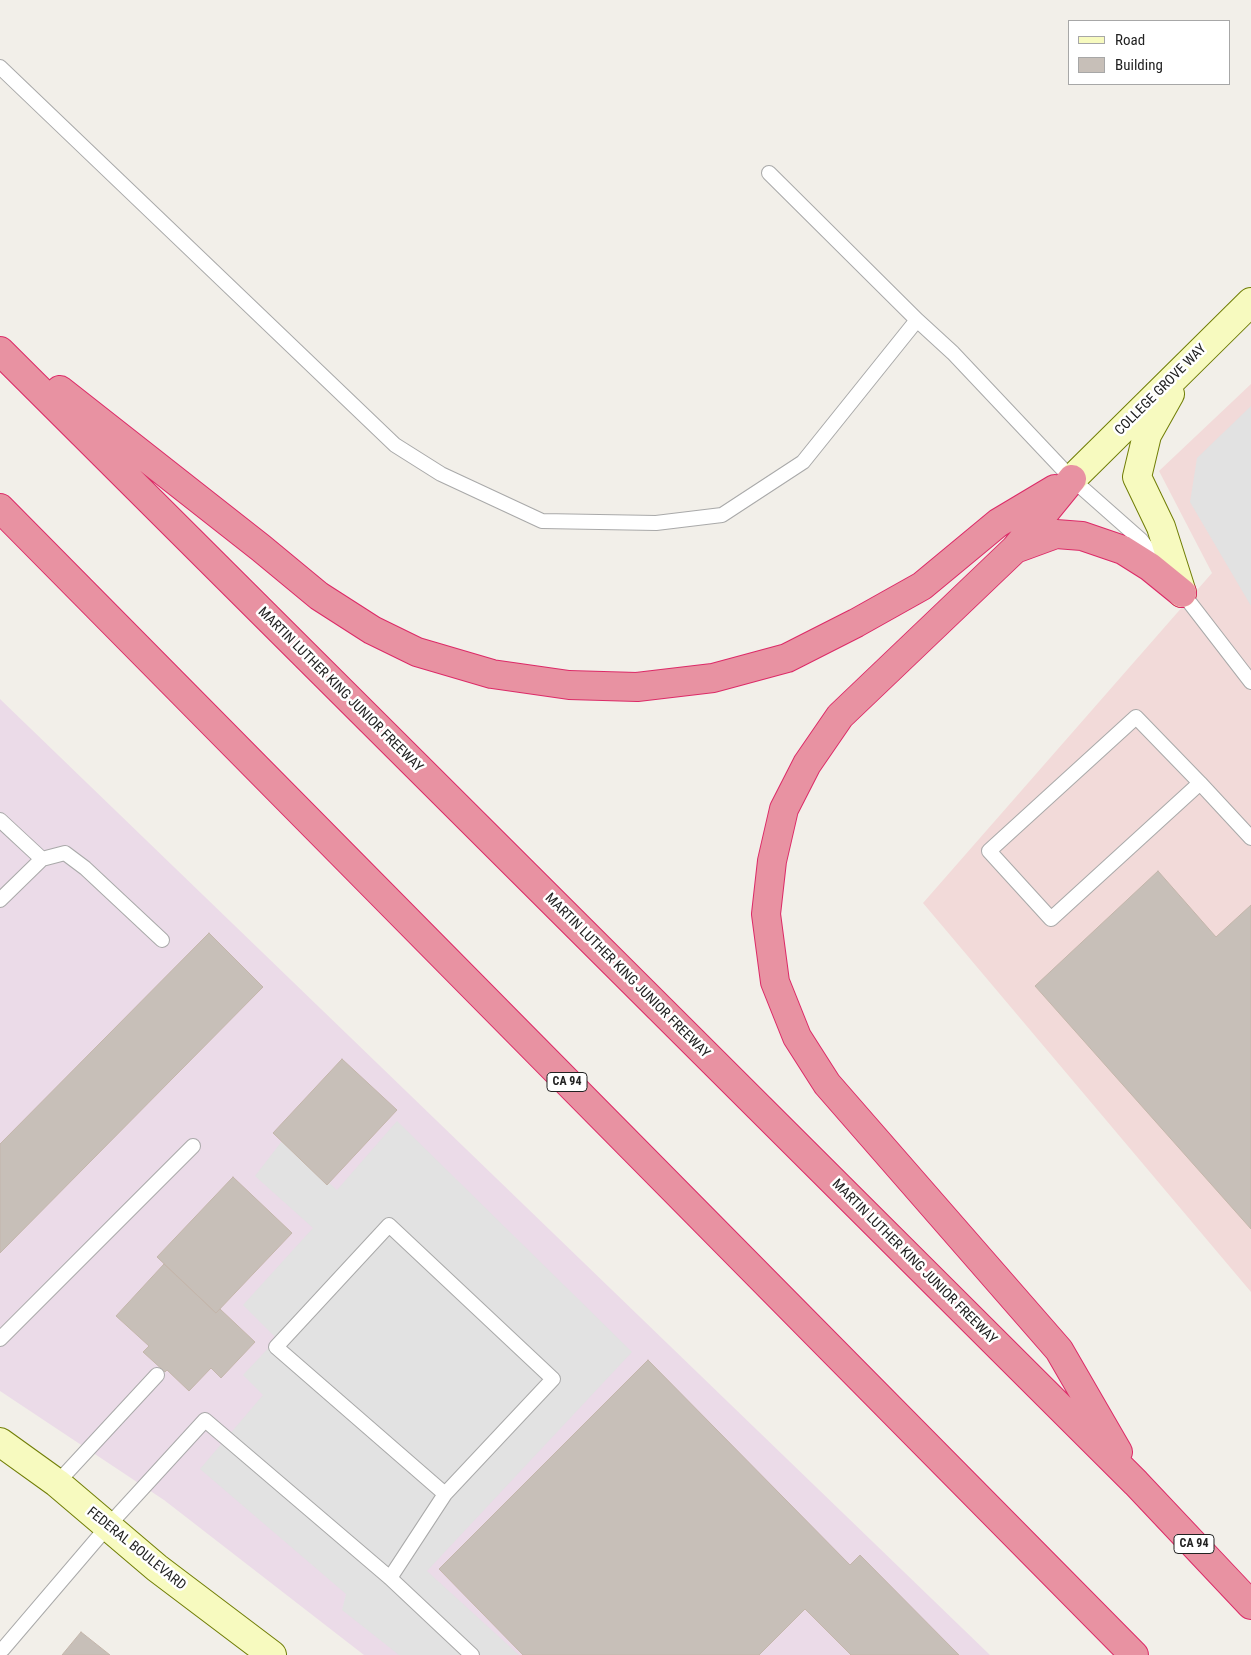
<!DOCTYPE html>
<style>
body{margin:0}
#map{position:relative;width:1251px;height:1655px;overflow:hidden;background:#f2efe9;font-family:"Roboto Condensed",sans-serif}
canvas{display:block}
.legend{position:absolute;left:1068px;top:20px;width:162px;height:65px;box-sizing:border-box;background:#fff;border:1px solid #a7a7a7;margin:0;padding:6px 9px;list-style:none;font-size:15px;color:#222}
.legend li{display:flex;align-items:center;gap:10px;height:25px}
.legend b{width:25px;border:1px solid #a7a7a7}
</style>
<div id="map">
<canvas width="1251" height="1655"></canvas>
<ul class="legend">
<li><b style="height:6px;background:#f7fabf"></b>Road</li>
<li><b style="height:14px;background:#c7bfb8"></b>Building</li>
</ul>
</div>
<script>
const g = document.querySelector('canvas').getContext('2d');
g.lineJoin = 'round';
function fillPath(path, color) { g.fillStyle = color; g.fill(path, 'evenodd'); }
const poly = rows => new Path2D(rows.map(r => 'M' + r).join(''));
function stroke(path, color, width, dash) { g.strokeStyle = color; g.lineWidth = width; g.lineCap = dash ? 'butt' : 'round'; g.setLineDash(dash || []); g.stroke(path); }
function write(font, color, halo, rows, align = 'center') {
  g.font = font + ' "Roboto Condensed",sans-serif'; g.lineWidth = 5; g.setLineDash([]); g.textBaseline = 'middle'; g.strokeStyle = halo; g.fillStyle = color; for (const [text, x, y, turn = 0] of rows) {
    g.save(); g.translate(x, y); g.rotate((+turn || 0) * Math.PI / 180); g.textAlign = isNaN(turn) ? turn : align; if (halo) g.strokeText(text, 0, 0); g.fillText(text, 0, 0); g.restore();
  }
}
const commercial = poly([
 [1251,384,1251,1292,923,903,1212,573,1159,471]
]);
const industrial = poly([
 [0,699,990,1655,364,1655,164,1500,0,1391]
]);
const parking = poly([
 [1251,406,1251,606,1190,502,1197,458],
 [397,1121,632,1352,427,1571,519,1655,399,1655,342,1610,346,1594,200,1469,263,1395,243,1375,277,1339,243,1305,313,1228,255,1176,282,1141,337,1190]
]);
const building = poly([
 [1158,871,1216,937,1251,905,1251,1229,1035,986,1158,871],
 [209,933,263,987,0,1253,0,1144,209,933],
 [342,1059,397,1110,327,1185,273,1133,342,1059],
 [233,1177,292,1233,216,1313,157,1257,233,1177],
 [164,1264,216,1313,220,1309,255,1342,221,1378,211,1368,189,1391,167,1370,165,1372,143,1352,149,1346,116,1316,164,1264],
 [648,1360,850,1565,860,1555,959,1655,851,1655,805,1609,759,1655,523,1655,439,1569,648,1360],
 [81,1632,110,1655,62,1655,81,1632]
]);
const service = poly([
 [0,67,395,445,441,474,542,521,656,523,722,515,803,462,917,320,953,353,1072,479,1141,540,1160,565],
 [769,173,917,320],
 [1180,590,1251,682],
 [1200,783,1051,919,989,851,1136,717,1200,783,1251,838],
 [0,820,42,859],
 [0,900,42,859,65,853,85,868,162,940],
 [0,1339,193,1146],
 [57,1483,157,1375],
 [390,1578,445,1494,553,1379,389,1225,276,1347,445,1494],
 [3,1649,108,1526,205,1420,390,1578,472,1655]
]);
const secondary = poly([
 [1170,394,1147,435,1137,477,1161,527,1182,593],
 [1072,479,1251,302],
 [0,1442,57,1483,157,1568,272,1655]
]);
const motorway = poly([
 [0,351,1136,1483,1251,1605],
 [60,390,261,548,319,596,372,630,417,652,492,674,569,685,637,687,713,678,787,658,856,623,922,586,998,523,1055,489],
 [1072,479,1015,549,840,716,807,764,784,809,772,861,766,914,775,982,797,1037,827,1084,1059,1350,1118,1452],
 [0,508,1134,1655],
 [1015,549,1056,534,1082,536,1123,550,1150,567,1182,593]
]);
const shields = [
 [567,1082,40],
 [1194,1544,40]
];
const shieldNames = [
 ["CA 94",567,1082],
 ["CA 94",1194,1544]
];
const streetNames = [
 ["COLLEGE GROVE WAY",1161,390,-45],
 ["MARTIN LUTHER KING JUNIOR FREEWAY",340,690,45],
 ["MARTIN LUTHER KING JUNIOR FREEWAY",627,976,45],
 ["MARTIN LUTHER KING JUNIOR FREEWAY",914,1262,45],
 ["FEDERAL BOULEVARD",136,1549,39]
];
fillPath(commercial, '#f2dad9');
fillPath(industrial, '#ebdbe8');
fillPath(parking, '#e2e2e2');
fillPath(building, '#c7bfb8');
stroke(building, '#c4b6ab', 1);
stroke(service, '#a9a9a9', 16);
stroke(secondary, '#707d05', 30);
stroke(motorway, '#dc2a67', 30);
stroke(service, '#fff', 14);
stroke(secondary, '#f7fabf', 28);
stroke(motorway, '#e892a2', 28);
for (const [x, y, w] of shields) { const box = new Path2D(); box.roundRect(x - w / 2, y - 9.5, w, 19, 4); g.fillStyle = '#fff'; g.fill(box); stroke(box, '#222', 1); }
write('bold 12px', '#222', null, shieldNames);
write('14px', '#222', '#fff', streetNames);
</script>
